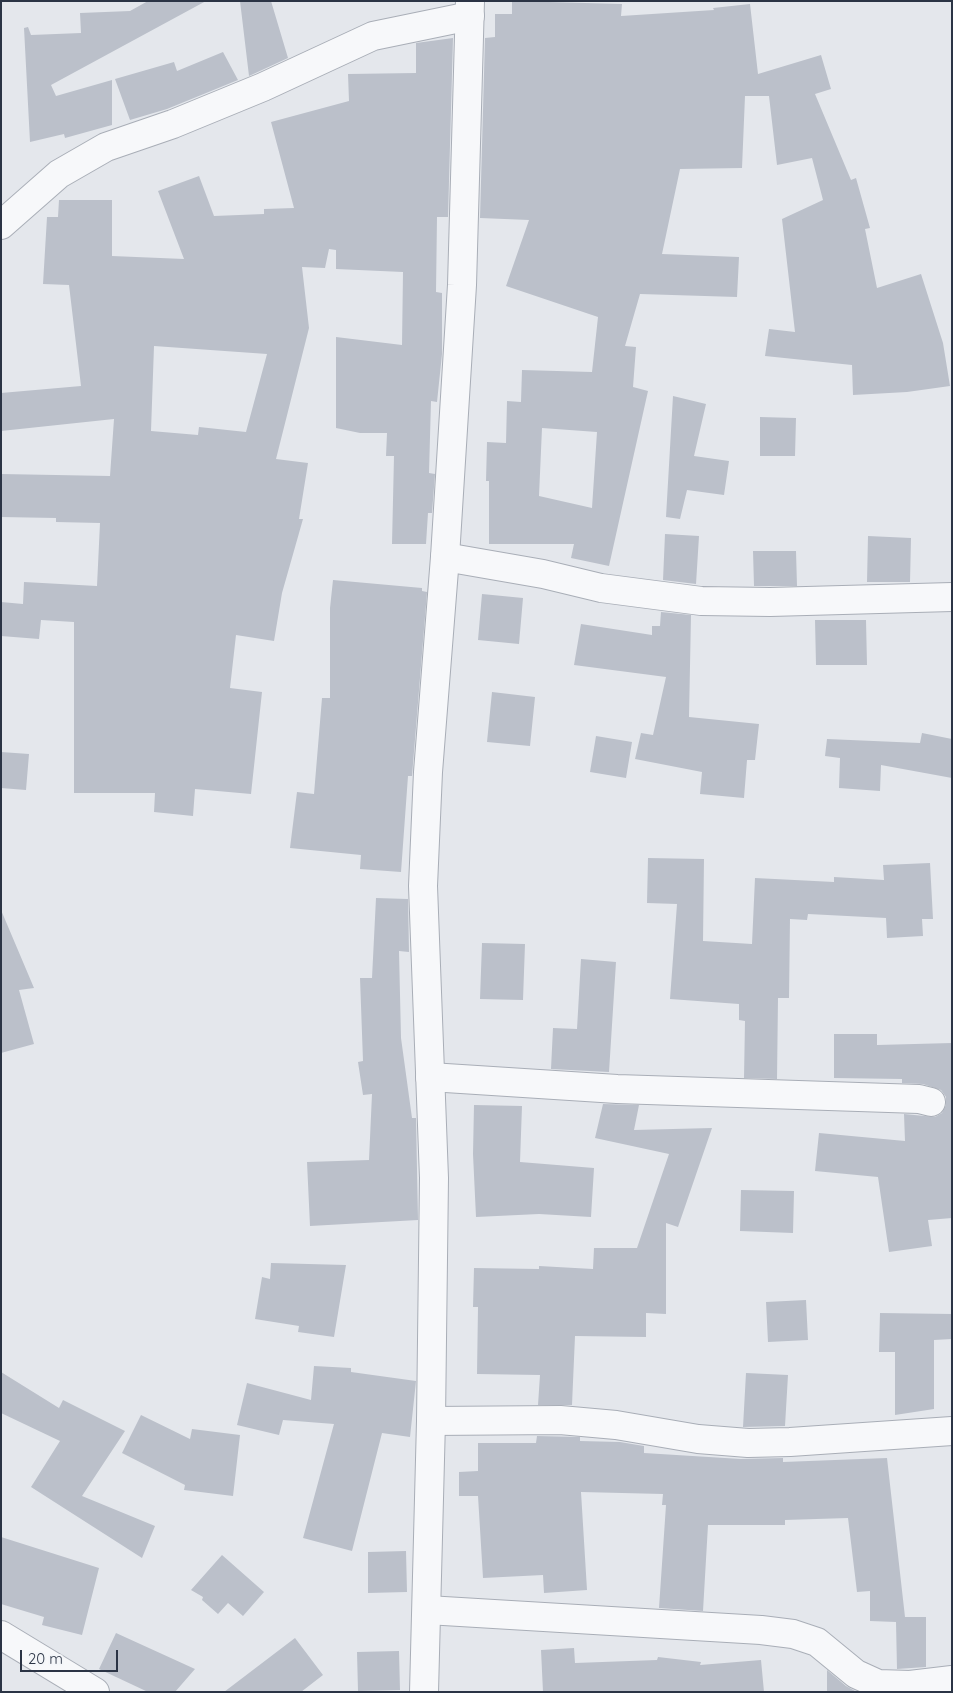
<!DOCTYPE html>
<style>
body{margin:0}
#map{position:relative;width:953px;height:1693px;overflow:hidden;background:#e4e7ec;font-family:Quicksand,sans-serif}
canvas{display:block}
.frame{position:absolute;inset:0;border:2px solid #2b3445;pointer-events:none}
.scale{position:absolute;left:20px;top:1650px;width:98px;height:22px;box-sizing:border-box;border:2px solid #2b3445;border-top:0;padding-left:6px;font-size:15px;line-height:18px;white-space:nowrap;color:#2b3445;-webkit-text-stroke:4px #f4f6f9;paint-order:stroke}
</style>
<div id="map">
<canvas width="953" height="1693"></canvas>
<div class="frame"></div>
<div class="scale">20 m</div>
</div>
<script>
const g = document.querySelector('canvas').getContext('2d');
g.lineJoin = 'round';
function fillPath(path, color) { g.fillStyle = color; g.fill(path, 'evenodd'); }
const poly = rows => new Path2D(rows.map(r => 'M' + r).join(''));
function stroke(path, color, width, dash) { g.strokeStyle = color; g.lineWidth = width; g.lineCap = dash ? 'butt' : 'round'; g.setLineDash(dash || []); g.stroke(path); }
const building = poly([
 [148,1,206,1,51,85,56,96,112,80,112,125,65,138,64,134,30,142,24,28,28,27,31,35,81,33,80,13,130,11],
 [240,1,271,1,288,58,249,76],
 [512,1,622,4,621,16,714,10,713,8,750,4,758,74,821,55,831,89,815,94,851,180,856,178,870,228,865,229,877,288,921,274,943,343,950,386,907,392,853,395,852,365,765,356,769,329,795,332,782,219,823,200,812,158,777,165,769,96,745,96,742,168,680,169,662,254,739,257,737,297,640,294,625,346,636,347,633,387,648,391,609,566,571,558,574,544,489,544,489,481,486,481,487,442,506,443,507,401,521,402,522,370,592,372,598,317,506,286,529,220,480,218,485,38,495,37,495,14,512,14],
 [542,428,597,432,592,508,539,496],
 [453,38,448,217,437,217,436,292,442,293,442,354,437,402,431,401,429,473,435,474,432,513,428,513,426,544,392,544,394,456,386,456,387,433,360,433,336,428,336,337,402,345,403,272,336,269,336,250,329,249,325,268,302,267,309,328,276,459,308,463,299,519,303,519,282,593,274,641,236,635,230,688,262,692,251,794,195,789,193,816,154,812,155,793,74,793,74,622,41,620,39,639,1,636,1,602,23,604,24,582,97,586,100,523,56,522,56,518,1,517,1,474,110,476,114,419,1,431,1,393,81,386,69,285,43,284,47,217,58,217,59,200,112,200,112,256,184,259,158,191,199,176,214,216,264,214,264,209,294,208,271,122,349,101,348,74,416,73,416,43],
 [154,346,267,354,246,432,199,427,198,435,151,431],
 [223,52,238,80,167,109,130,120,115,79,174,62,177,71],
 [673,396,706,404,694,456,729,461,724,495,687,490,680,519,666,517],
 [760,417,796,418,795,456,760,456],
 [665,534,699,536,696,584,663,580],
 [868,536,911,538,910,582,867,582],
 [753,551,796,551,797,586,754,586],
 [333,580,422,588,422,591,427,592,412,776,408,776,401,872,360,869,361,855,290,848,297,792,314,794,322,698,330,698,330,608],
 [482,594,523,598,519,644,478,640],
 [661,612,691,615,689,717,759,724,755,760,747,760,744,798,700,794,702,772,635,759,641,733,653,735,666,677,574,665,581,624,652,635,652,626,660,626],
 [815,620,866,620,867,665,816,665],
 [492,692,535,697,530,746,487,742],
 [922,733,952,739,952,778,881,765,880,791,839,788,840,758,825,756,827,739,920,743],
 [596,736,632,742,626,778,590,772],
 [1,752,29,754,26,790,1,788],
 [648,858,704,859,703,941,752,944,755,878,834,882,834,877,884,880,883,865,930,863,933,919,922,919,923,936,887,938,886,918,808,914,807,920,790,919,789,998,778,998,777,1079,744,1078,745,1021,739,1020,739,1004,670,999,677,904,647,903],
 [376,898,408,899,409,952,399,951,401,1038,412,1118,416,1118,418,1220,310,1226,307,1162,369,1160,372,1094,363,1095,358,1062,363,1061,360,978,372,978],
 [1,910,34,988,19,990,34,1044,1,1053],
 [482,943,525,944,523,1000,480,999],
 [581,959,616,962,609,1072,551,1069,553,1028,577,1029],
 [834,1034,877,1034,877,1045,952,1043,952,1218,928,1220,932,1246,889,1252,878,1177,815,1171,819,1133,905,1141,904,1114,935,1117,942,1113,946,1105,946,1097,941,1090,923,1084,902,1083,902,1079,834,1078],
 [603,1104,639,1105,634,1130,712,1128,678,1227,666,1223,666,1314,646,1313,646,1337,575,1336,572,1405,538,1405,540,1375,477,1374,478,1307,473,1307,474,1268,539,1269,539,1266,593,1269,594,1248,637,1248,669,1154,595,1138],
 [474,1105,522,1106,520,1162,594,1168,591,1217,539,1214,476,1217,473,1154],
 [741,1190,794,1191,793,1233,740,1231],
 [271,1263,346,1265,334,1337,298,1332,299,1326,255,1319,262,1277,270,1279],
 [806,1300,808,1340,768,1342,766,1302],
 [880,1313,952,1314,952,1339,934,1340,934,1409,895,1415,895,1352,879,1352],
 [314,1366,351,1368,351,1372,416,1381,410,1437,382,1433,352,1551,303,1538,334,1424,283,1420,279,1435,237,1425,247,1383,311,1400],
 [1,1372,59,1408,63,1400,125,1431,82,1496,155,1526,142,1558,31,1487,60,1441,1,1413],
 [746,1373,788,1375,785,1426,743,1427],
 [141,1415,190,1439,192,1429,240,1435,233,1496,184,1490,185,1485,122,1453],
 [537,1436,580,1437,580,1441,620,1442,644,1446,644,1453,741,1459,783,1458,783,1462,887,1458,905,1617,926,1617,926,1667,897,1669,896,1622,870,1621,870,1591,857,1592,848,1518,785,1520,785,1525,708,1525,703,1611,659,1608,666,1505,662,1505,663,1494,581,1492,587,1590,544,1593,543,1575,483,1578,478,1496,459,1496,459,1472,478,1471,478,1443,536,1443],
 [1,1537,99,1568,82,1635,42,1625,44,1617,1,1604],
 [406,1551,407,1592,368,1593,368,1552],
 [222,1555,264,1592,243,1616,228,1603,218,1614,202,1600,203,1597,191,1590],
 [116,1633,195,1669,175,1692,148,1692,99,1669],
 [295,1638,323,1675,301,1692,224,1692],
 [574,1648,575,1663,657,1660,658,1657,701,1662,700,1665,761,1660,764,1692,543,1692,541,1650],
 [399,1651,400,1690,358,1691,357,1652],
 [827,1670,846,1686,857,1692,827,1692]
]);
const minor = poly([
 [1,225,59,174,106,147,173,124,263,87,373,36,470,16],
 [445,557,543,574,601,588,701,601,770,602,952,597],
 [430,1077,617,1089,919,1099,931,1102],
 [431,1421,560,1420,616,1425,698,1439,748,1443,790,1442,952,1431],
 [427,1610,761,1630,793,1634,817,1642,856,1674,878,1684,910,1685,952,1680],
 [1,1635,95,1692]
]);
const tertiary = poly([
 [424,1692,431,1421,434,1178,423,886,428,772,445,557,462,285,470,1]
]);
fillPath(building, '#bbc0ca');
stroke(minor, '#a9aeb7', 30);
stroke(tertiary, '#a9aeb7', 30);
stroke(minor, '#f7f8fa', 28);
stroke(tertiary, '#f7f8fa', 28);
</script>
